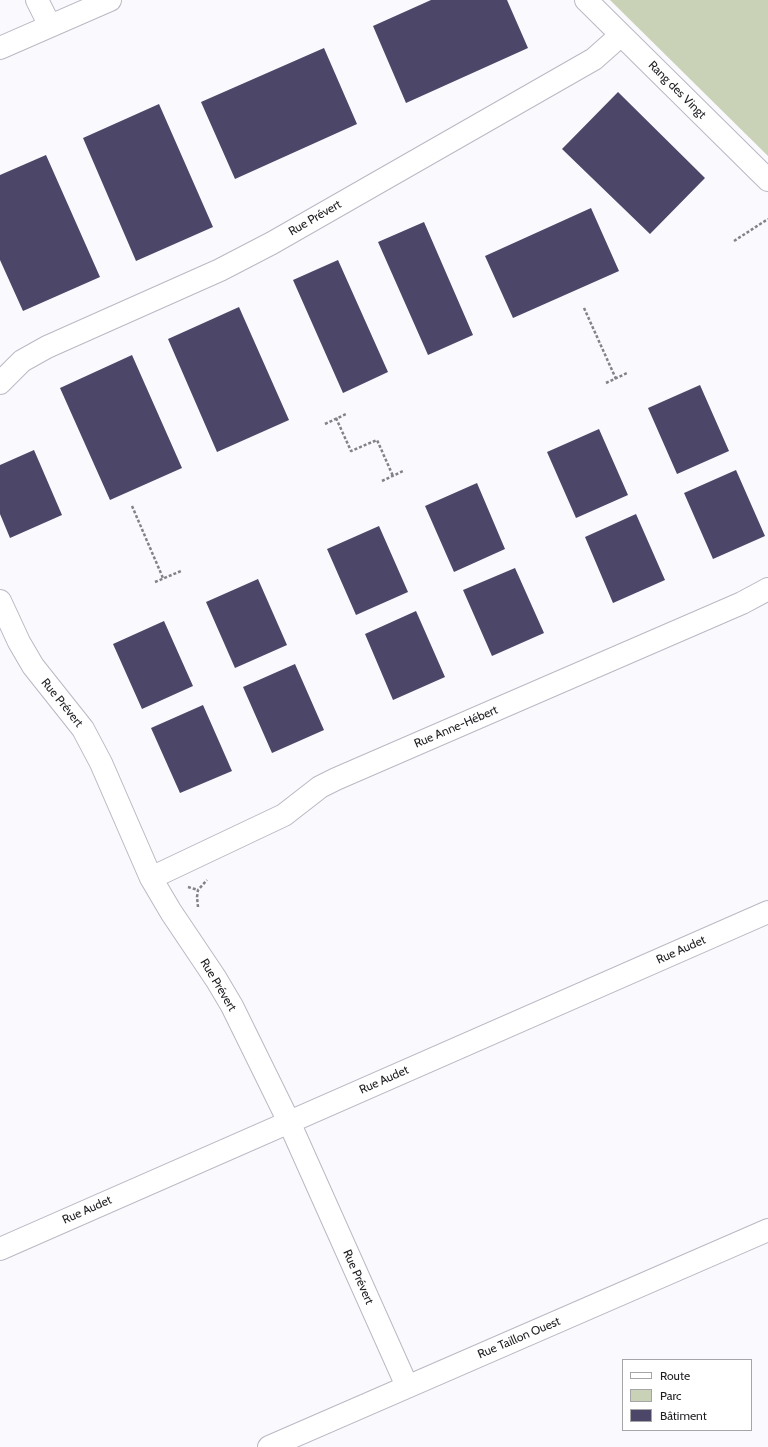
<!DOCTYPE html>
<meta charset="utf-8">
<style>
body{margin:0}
#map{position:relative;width:768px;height:1447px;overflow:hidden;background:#faf9fe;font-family:Cabin,sans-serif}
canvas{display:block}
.legend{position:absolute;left:622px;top:1359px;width:130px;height:72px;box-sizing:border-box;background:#fff;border:1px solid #a5a5a7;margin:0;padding:5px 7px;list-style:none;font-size:12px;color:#1e1e22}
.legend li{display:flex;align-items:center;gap:8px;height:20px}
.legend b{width:20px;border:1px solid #a5a5a7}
</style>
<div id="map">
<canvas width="768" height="1447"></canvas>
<ul class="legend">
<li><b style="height:5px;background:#fff"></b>Route</li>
<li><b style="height:11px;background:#c9d1b6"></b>Parc</li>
<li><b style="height:11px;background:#4c4668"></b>Bâtiment</li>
</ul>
</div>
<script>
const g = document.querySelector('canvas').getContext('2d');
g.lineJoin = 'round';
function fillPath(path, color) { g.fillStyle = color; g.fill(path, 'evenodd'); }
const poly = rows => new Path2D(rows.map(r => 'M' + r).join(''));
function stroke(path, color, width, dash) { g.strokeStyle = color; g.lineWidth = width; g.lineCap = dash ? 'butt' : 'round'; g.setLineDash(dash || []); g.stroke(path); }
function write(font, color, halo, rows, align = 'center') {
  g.font = font + ' Cabin,sans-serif'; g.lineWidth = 4; g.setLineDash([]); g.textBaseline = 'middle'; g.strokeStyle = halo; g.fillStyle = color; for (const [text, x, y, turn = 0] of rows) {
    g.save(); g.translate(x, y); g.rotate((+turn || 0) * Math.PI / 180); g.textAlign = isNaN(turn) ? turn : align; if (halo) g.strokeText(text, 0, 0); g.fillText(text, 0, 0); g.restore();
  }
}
const green = poly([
 [610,0,768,0,768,156]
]);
const building = poly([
 [431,0,507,0,528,48,406,103,373,26],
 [324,48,357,124,235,179,201,102],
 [618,92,705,178,650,234,562,149],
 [159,104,213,227,136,261,83,138],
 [46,155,100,277,23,311,0,260,0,175],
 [591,208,619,271,513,318,485,256],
 [424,222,473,335,428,355,378,242],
 [338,260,388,372,343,393,293,280],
 [239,307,289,420,217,452,168,339],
 [132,355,182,468,110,500,60,388],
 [700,385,729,451,677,474,648,408],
 [599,429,628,495,576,518,547,452],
 [34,450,62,515,10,538,0,514,0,465],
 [736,470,765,536,713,559,684,493],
 [477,483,505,549,454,572,425,506],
 [636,514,665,580,613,603,585,537],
 [379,526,408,592,356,615,327,549],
 [515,568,544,633,492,656,463,590],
 [258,579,287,645,235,668,206,602],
 [416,611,445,677,393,700,365,634],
 [164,621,193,686,142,709,113,644],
 [295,664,324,730,272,753,243,687],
 [203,705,232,771,180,793,151,728]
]);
const path = poly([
 [734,241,768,219],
 [584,308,616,379],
 [606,383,627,373],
 [336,418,351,451,377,440,393,476],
 [325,424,346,414],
 [382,481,403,471],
 [132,506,163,578],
 [155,582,181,571],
 [188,887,198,890],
 [198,907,197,897,198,890,207,880]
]);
const minor = poly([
 [37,0,50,26],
 [586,0,768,180],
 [0,48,110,0],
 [0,383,22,361,47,347,220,270,272,243,594,59,621,35],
 [0,601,19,642,33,666,83,729,101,763,151,878,171,912,216,979,232,1006,289,1122,407,1386],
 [151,878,284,815,320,787,336,779,742,603,768,589],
 [0,1249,768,912],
 [269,1447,768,1230]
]);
const streetNames = [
 ["Rang des Vingt",677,90,45],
 ["Rue Prévert",315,218,-30],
 ["Rue Prévert",62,703,51],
 ["Rue Anne-Hébert",456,727,-23],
 ["Rue Audet",681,950,-24],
 ["Rue Prévert",218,985,59],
 ["Rue Audet",384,1080,-24],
 ["Rue Audet",87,1210,-24],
 ["Rue Prévert",358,1277,66],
 ["Rue Taillon Ouest",519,1338,-23]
];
fillPath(green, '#c9d1b6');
fillPath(building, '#4c4668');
stroke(minor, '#bab9c4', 24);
stroke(path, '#838287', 2.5, [3, 2]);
stroke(minor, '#fff', 22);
write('12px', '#1e1e22', '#fff', streetNames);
</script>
